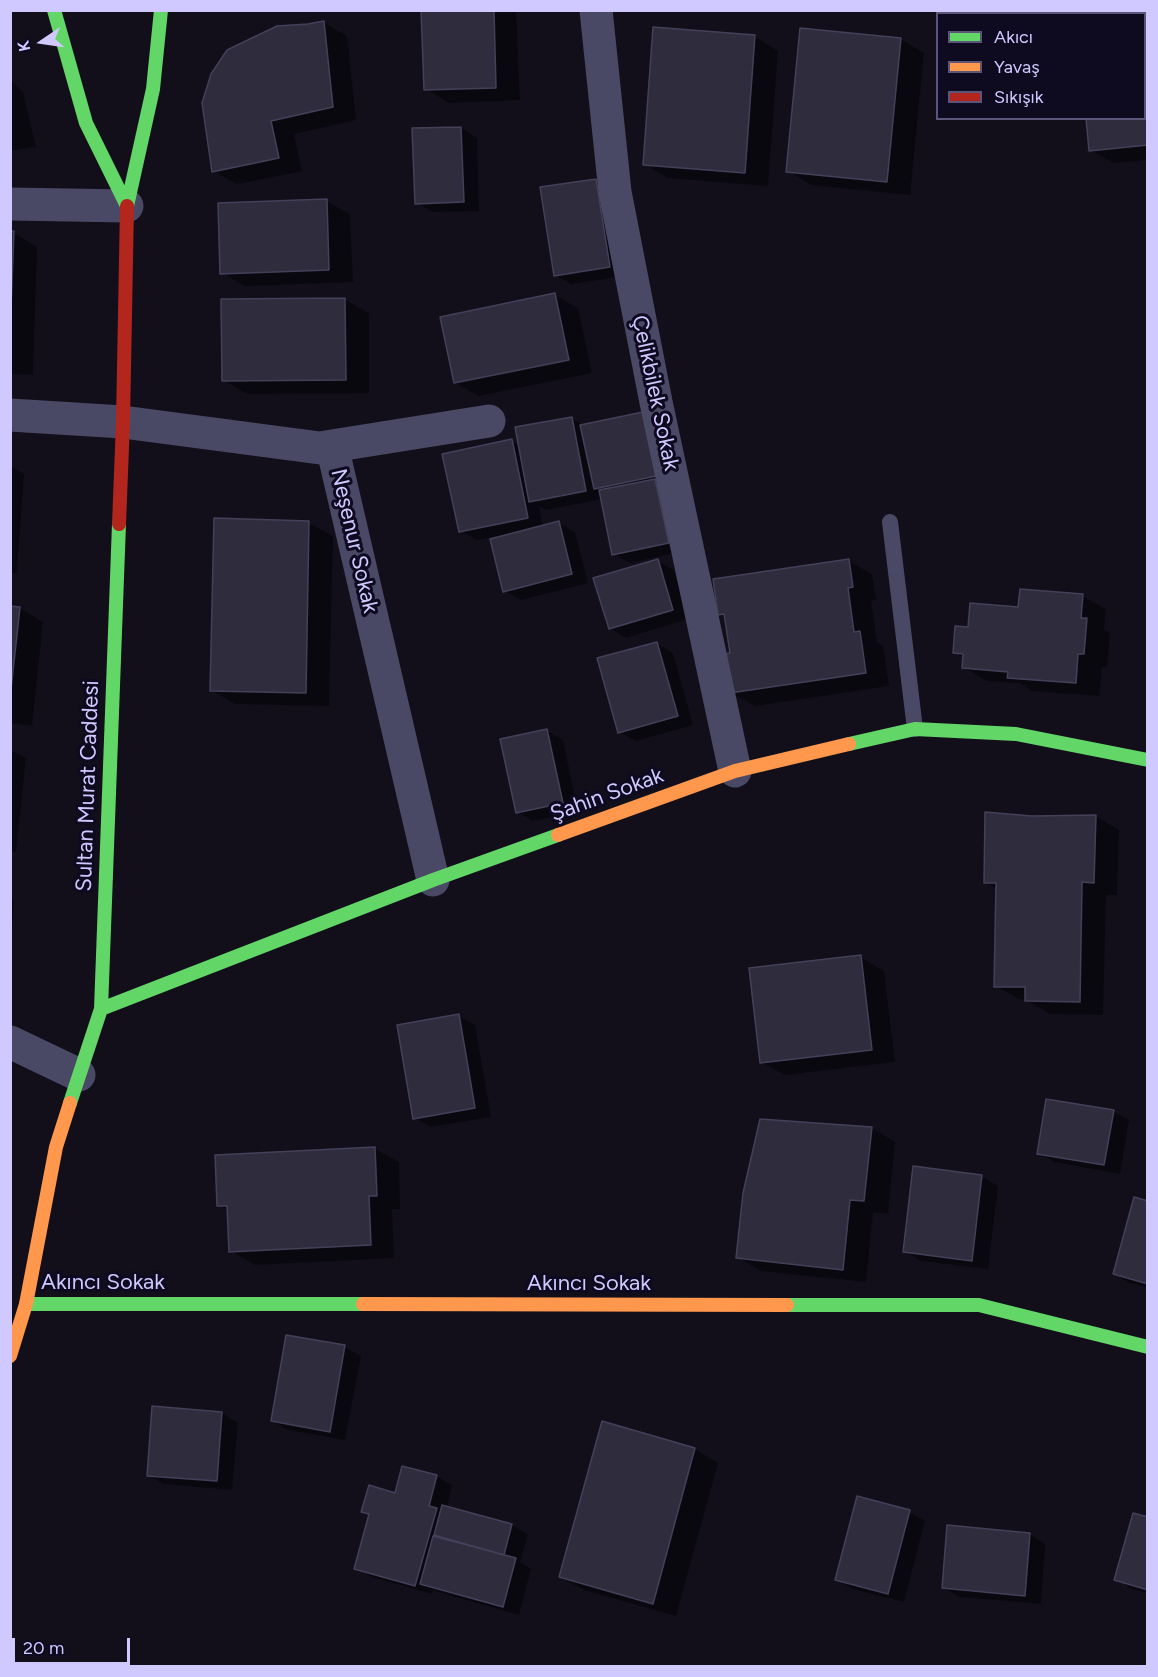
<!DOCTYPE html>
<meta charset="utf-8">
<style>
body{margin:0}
#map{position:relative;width:1158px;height:1677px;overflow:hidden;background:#120f1b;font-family:Figtree,sans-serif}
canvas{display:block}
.frame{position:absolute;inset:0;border:12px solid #cfc9ff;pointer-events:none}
.legend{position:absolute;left:936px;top:12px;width:210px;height:108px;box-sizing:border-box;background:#0e0a20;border:2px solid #5b5679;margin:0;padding:8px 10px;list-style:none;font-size:18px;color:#cfc9ff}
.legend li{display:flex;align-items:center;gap:12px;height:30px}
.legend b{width:30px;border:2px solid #5b5679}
.north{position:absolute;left:12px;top:12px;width:60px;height:60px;-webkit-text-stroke:4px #0e0a20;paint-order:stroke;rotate:257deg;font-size:16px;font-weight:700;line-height:24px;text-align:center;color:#cfc9ff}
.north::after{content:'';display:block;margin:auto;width:21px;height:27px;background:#cfc9ff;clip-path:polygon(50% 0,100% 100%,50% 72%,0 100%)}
.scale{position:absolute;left:12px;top:1638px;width:118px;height:27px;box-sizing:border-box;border:3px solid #cfc9ff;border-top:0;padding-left:8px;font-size:18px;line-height:21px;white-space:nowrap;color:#cfc9ff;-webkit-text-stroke:4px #0e0a20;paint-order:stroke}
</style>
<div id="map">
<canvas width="1158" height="1677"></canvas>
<div class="frame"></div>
<ul class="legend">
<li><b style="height:8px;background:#63d668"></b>Akıcı</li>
<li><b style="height:8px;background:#ff974d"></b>Yavaş</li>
<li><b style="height:8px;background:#b3261e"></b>Sıkışık</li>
</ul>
<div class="north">K</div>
<div class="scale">20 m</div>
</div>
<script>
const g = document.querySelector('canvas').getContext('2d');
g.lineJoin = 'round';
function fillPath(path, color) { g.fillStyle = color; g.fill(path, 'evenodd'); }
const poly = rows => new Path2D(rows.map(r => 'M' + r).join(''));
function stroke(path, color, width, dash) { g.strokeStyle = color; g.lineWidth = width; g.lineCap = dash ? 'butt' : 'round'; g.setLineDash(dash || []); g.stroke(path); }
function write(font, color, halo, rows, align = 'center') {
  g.font = font + ' Figtree,sans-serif'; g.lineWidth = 6; g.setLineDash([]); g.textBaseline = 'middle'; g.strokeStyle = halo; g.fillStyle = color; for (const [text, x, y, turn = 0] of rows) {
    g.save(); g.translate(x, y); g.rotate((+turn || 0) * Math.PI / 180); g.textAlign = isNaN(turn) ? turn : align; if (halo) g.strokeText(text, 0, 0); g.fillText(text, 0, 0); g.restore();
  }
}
const shadow = poly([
 [423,10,516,10,520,100,449,103,426,89],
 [323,22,347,36,356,120,294,134,302,171,237,184,213,171,309,26],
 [1148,33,1148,160,1114,163,1090,150,1144,118],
 [755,37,778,51,768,186,668,178,644,164],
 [901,39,924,53,910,195,811,185,788,171],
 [10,79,23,92,36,147,10,151],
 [461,128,477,138,479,211,433,212,417,203],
 [596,181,612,190,625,276,571,284,555,275],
 [326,201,350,214,353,282,245,286,222,273],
 [10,233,14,233,37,247,33,375,10,374],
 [554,295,578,308,592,373,479,396,455,383],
 [345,300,369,313,369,393,247,394,224,380],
 [647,412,684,551,630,563,614,554,602,499,546,510,539,506,543,527,559,523,575,532,588,583,521,600,505,591,498,536,477,540,461,531,511,441,520,446,571,418,584,425],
 [10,466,24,474,17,573,10,573],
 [216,520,309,523,333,536,329,706,235,704,211,690],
 [657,561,674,570,688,619,626,638,610,628],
 [848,561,872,574,876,600,871,601,877,642,883,646,889,686,755,706,731,693,731,654,726,618,719,614],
 [1082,596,1106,609,1104,630,1110,633,1107,667,1102,667,1099,696,1032,691,1020,683,987,681,963,667,964,658,954,652,969,629,1020,609],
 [10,607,20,608,43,622,32,726,10,723],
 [657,644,673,653,693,725,636,741,620,732],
 [547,731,563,740,578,812,533,821,517,812],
 [10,750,26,758,16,852,10,851],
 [1095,816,1119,830,1117,895,1106,895,1103,1015,1050,1014,1026,1000,1019,999,996,986,997,889,985,882,1032,817],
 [10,899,14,901,10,964],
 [860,957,884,971,895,1062,785,1075,761,1062],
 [459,1016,475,1025,491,1117,431,1127,415,1118],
 [1113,1111,1129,1120,1120,1174,1055,1162,1039,1153],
 [872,1128,895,1142,888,1214,873,1212,866,1282,761,1271,737,1257],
 [375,1149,399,1162,400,1209,392,1209,394,1258,255,1265,231,1251,229,1210,219,1205],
 [981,1176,998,1186,988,1269,921,1261,905,1251],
 [1148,1202,1148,1288,1130,1283,1114,1274],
 [345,1347,361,1356,345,1440,288,1430,272,1421],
 [222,1413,238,1423,232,1490,164,1484,148,1475],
 [603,1423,695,1449,718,1463,676,1616,584,1590,560,1577],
 [436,1476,452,1485,447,1507,512,1525,528,1535,520,1562,531,1569,519,1615,438,1592,433,1589,432,1594,372,1577,356,1568,370,1515,363,1511],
 [909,1512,925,1521,904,1602,853,1589,837,1580],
 [1148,1519,1148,1593,1132,1589,1116,1579],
 [1029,1534,1045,1544,1041,1604,959,1597,943,1587]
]);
const building = poly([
 [421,10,494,10,496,88,424,90,421,10],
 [324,21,333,107,271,121,279,158,212,172,202,103,211,74,227,50,277,26,308,24,324,21],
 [653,27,755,35,745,173,643,165,653,27],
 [800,28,901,38,887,182,786,172,800,28],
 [1144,32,1148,32,1148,145,1089,151,1086,118,1144,118,1144,32],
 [461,127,464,202,415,204,412,128,461,127],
 [596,179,610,267,554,276,540,187,596,179],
 [327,199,329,270,220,274,218,203,327,199],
 [10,231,14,231,10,334,10,231],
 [555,293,569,360,454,383,440,317,555,293],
 [345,298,346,380,222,381,221,299,345,298],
 [648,411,661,475,594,489,580,425,648,411],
 [572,417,586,491,529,502,515,427,572,417],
 [512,439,528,518,459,532,442,454,512,439],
 [655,479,669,543,612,555,599,490,655,479],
 [214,518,309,521,306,693,210,691,214,518],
 [559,521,572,574,503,592,490,539,559,521],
 [658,559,673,610,609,629,593,578,658,559],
 [849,559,853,587,848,588,854,632,860,631,866,673,730,693,724,654,730,653,724,614,718,615,713,579,849,559],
 [1020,589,1083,594,1081,618,1087,618,1084,654,1078,654,1076,683,1007,678,1008,672,962,668,963,654,953,653,955,626,968,627,970,603,1018,607,1020,589],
 [10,606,20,607,10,699,10,606],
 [657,642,678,716,618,733,597,658,657,642],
 [547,729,563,803,516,813,500,739,547,729],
 [985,812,1032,816,1096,815,1094,883,1082,882,1080,1002,1025,1001,1025,987,994,987,996,883,984,883,985,812],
 [861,955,872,1050,760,1063,749,968,861,955],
 [459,1014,475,1108,413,1119,397,1025,459,1014],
 [1046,1099,1114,1110,1104,1165,1037,1154,1046,1099],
 [760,1119,872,1127,864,1201,850,1200,843,1270,736,1258,743,1193,760,1119],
 [375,1147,377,1196,369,1196,371,1245,229,1252,227,1206,217,1206,215,1155,375,1147],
 [913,1166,982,1175,972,1261,903,1252,913,1166],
 [1134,1197,1148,1201,1148,1284,1113,1274,1134,1197],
 [286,1335,345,1345,330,1432,271,1421,286,1335],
 [152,1406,222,1412,217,1481,147,1476,152,1406],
 [602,1421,695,1448,653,1604,559,1577,602,1421],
 [402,1466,437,1475,429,1506,437,1508,415,1586,354,1569,369,1514,361,1512,369,1485,395,1493,402,1466],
 [857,1496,910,1510,888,1594,835,1580,857,1496],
 [442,1505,512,1524,504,1555,434,1535,442,1505],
 [1133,1513,1148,1517,1148,1590,1114,1580,1133,1513],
 [947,1525,1030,1533,1025,1596,942,1588,947,1525],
 [433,1536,516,1558,503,1607,420,1584,433,1536]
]);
const lane = poly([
 [890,522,915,729]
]);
const street = poly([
 [596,10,615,192,656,402,735,771],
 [10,204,127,206],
 [10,415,123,422,320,448,332,446,433,880],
 [332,446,489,421],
 [10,1042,79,1075]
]);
const fast = poly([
 [54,10,86,123,127,206],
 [127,206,153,89,161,10],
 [849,744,915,729,1016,734,1148,760],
 [101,1009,433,880,558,835],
 [70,1103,101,1009,119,524],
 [26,1304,363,1304],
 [787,1305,979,1305,1148,1347]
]);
const slow = poly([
 [558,835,735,771,849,744],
 [363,1304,787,1305],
 [10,1356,26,1304,56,1147,70,1103]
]);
const jam = poly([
 [119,524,123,422,127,206]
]);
const streetNames = [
 ["Çelikbilek Sokak",655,393,78],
 ["Neşenur Sokak",354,541,77],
 ["Sultan Murat Caddesi",88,786,-88],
 ["Şahin Sokak",607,795,-20],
 ["Akıncı Sokak",103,1283],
 ["Akıncı Sokak",589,1284]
];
fillPath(shadow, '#0007');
fillPath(building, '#2f2c3e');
stroke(building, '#44405a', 1.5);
stroke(lane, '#4a4965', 16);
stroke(street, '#4a4965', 33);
stroke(fast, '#63d668', 14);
stroke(slow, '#ff974d', 14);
stroke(jam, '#b3261e', 14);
write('22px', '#cfc9ff', '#0e0a20', streetNames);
</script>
